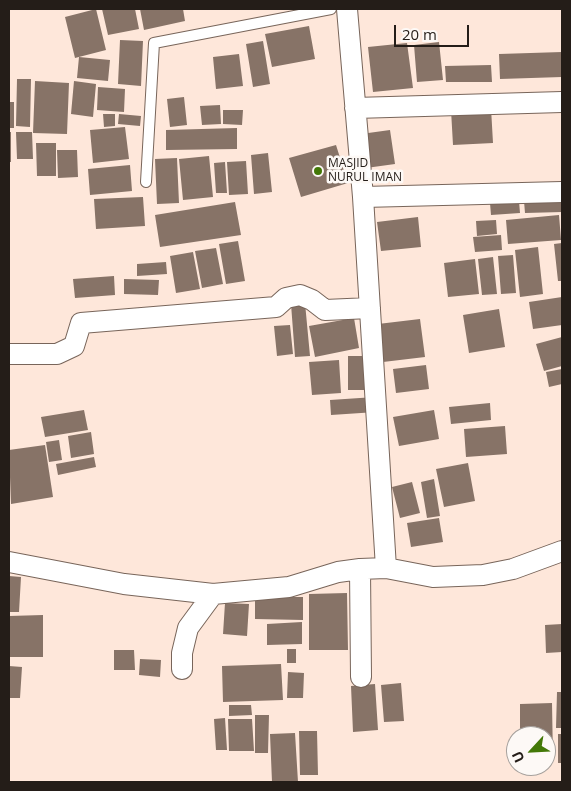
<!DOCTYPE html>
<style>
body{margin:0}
#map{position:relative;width:571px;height:791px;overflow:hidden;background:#fee7da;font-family:"Open Sans",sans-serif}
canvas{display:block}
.frame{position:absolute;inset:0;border:10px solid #241d18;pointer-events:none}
.north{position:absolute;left:506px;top:726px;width:50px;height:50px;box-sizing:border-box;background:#fdf9f6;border:1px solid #a6a19d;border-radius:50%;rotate:245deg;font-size:14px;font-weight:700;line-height:20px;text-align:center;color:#241d18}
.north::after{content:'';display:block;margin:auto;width:18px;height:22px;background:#437807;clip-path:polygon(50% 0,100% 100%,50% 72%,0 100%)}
.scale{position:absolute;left:394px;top:25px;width:75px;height:22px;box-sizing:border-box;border:2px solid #241d18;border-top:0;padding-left:6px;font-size:15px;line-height:18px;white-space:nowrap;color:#241d18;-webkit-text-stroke:4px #fdf9f6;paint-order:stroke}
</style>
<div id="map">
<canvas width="571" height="791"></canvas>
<div class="frame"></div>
<div class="north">U</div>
<div class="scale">20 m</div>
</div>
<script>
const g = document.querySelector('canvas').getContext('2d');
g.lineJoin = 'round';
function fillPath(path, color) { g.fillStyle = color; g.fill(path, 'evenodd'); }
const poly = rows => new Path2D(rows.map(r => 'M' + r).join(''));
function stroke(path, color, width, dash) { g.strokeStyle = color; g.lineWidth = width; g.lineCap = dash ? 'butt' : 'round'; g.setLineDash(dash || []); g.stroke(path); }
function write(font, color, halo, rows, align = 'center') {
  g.font = font + ' "Open Sans",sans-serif'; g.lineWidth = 5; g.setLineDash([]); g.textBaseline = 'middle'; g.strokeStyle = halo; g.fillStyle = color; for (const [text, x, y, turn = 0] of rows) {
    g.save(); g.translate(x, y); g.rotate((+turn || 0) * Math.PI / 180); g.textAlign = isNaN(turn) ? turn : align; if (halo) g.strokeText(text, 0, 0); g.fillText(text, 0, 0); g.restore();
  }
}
const building = poly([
 [96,9,106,50,75,58,65,17],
 [102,9,135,9,139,29,108,35],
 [140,9,183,9,185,21,144,30],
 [309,26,315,59,272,67,265,34],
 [120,40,143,41,141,86,118,84],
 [263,41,270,84,253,87,246,44],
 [439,42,443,80,417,82,414,45],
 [407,43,413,88,373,92,368,47],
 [562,52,562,77,500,79,499,54],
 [239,54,243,86,216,89,213,57],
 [79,57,110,60,108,81,77,78],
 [491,65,492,82,446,82,445,66],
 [17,79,31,79,30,127,16,126],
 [35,81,69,83,67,134,33,133],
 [74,81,96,84,93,117,71,114],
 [98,87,125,89,124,112,97,110],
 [184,97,187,125,170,127,167,99],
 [9,102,14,102,14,128,9,128],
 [220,105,221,124,202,125,200,106],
 [491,108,493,143,453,145,451,110],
 [223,110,243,110,242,125,223,124],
 [103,114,115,114,115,126,104,127],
 [119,114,141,116,140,126,118,124],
 [125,127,129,159,93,163,90,130],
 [237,128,237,149,166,150,166,130],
 [390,130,395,164,366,168,361,134],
 [9,132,11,132,11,162,9,162],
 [16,132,32,132,33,159,17,159],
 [36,143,56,143,56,176,37,176],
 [336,145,348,183,301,197,289,158],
 [57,150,77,150,78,177,58,178],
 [268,153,272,192,254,194,251,155],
 [209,156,213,197,183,200,179,159],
 [177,158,179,203,157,204,155,159],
 [246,161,248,194,229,195,227,162],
 [225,162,227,193,216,193,214,163],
 [130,165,132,191,90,195,88,169],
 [143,197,145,226,96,229,94,199],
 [562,199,562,212,525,213,524,201],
 [519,201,520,213,491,215,490,203],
 [235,202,241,235,160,247,155,215],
 [559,215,561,240,508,244,506,220],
 [418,217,421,247,381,251,377,222],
 [496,220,497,234,477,236,476,221],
 [501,235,502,250,475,252,473,237],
 [238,241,245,281,226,284,219,244],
 [562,243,562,281,558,281,554,244],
 [538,247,543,294,520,297,515,250],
 [216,248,223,284,202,288,195,251],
 [193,252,200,289,176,293,170,256],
 [513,255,516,293,501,294,498,256],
 [493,257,497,294,482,295,478,259],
 [475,259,479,294,448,297,444,263],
 [166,262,167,274,137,276,137,264],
 [114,276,115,295,75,298,73,279],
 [124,279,159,280,158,295,124,294],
 [562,297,562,325,533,329,529,302],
 [305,303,310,356,295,357,291,304],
 [499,309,505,347,469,353,463,315],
 [354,318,359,348,315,357,309,326],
 [420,319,425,357,383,362,378,324],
 [290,325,293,354,277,356,274,326],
 [562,337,562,366,544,371,536,344],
 [348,356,367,356,366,390,348,390],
 [339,360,341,393,312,395,309,362],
 [426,365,429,389,396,393,393,369],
 [562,369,562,384,549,387,546,372],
 [375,397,376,412,331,415,330,400],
 [490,403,491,420,451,424,449,407],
 [84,410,88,430,45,437,41,417],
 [434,410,439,439,399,446,393,417],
 [505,426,507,454,466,457,464,429],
 [91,432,94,454,71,458,68,436],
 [59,440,62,460,49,462,46,442],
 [45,445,53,497,11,504,9,450],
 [94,457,96,467,58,475,56,464],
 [468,463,475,501,444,507,436,469],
 [434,479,440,516,427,518,421,482],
 [412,482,420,513,400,518,392,487],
 [439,518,443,542,411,547,407,523],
 [9,576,21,577,19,612,9,612],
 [347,593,348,650,309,650,309,594],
 [255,597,303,597,303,620,255,619],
 [225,603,249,604,247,636,223,634],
 [43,615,43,657,9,657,9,616],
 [302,622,302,644,267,645,267,624],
 [562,624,562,652,546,653,545,625],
 [287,649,296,649,296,663,287,663],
 [114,650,134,650,135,670,114,670],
 [140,659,161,660,160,677,139,675],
 [281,664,283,700,223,702,222,666],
 [9,666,22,667,20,698,9,698],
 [288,672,304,673,303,698,287,698],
 [401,683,404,721,384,722,381,685],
 [375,684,378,730,353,732,351,686],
 [557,692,562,692,562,728,556,728],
 [552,703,553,759,546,759,546,736,520,736,520,704],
 [229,705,251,705,252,715,229,716],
 [255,715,269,715,268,753,255,753],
 [225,718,227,750,216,750,214,719],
 [228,719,252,719,254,751,229,751],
 [299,731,317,731,318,775,300,775],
 [295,733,298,782,272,782,270,734],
 [558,734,562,734,562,763,558,763]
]);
const service = poly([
 [146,182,154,43,331,9]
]);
const minor = poly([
 [347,9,363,197,386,568],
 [355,108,562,102],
 [363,197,562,192],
 [9,354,57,354,74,346,81,323,276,307,286,298,300,295,312,300,325,310,370,308],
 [9,562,124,584,213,594,289,587,338,572,360,569,386,568,433,577,483,575,513,569,562,551],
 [360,569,361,677],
 [182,669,182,653,188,628,213,594]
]);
const markers = [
 [318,171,5,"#437807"]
];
const poiNames = [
 ["MASJID",328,164],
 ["NURUL IMAN",328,178]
];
fillPath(building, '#877367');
stroke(service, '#78655a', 12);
stroke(minor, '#78655a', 22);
stroke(service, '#fff', 10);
stroke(minor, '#fff', 20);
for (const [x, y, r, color] of markers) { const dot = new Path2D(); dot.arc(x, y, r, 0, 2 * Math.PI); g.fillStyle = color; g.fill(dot); stroke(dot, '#fdf9f6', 2); }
write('12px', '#241d18', '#fdf9f6', poiNames, 'left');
</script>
